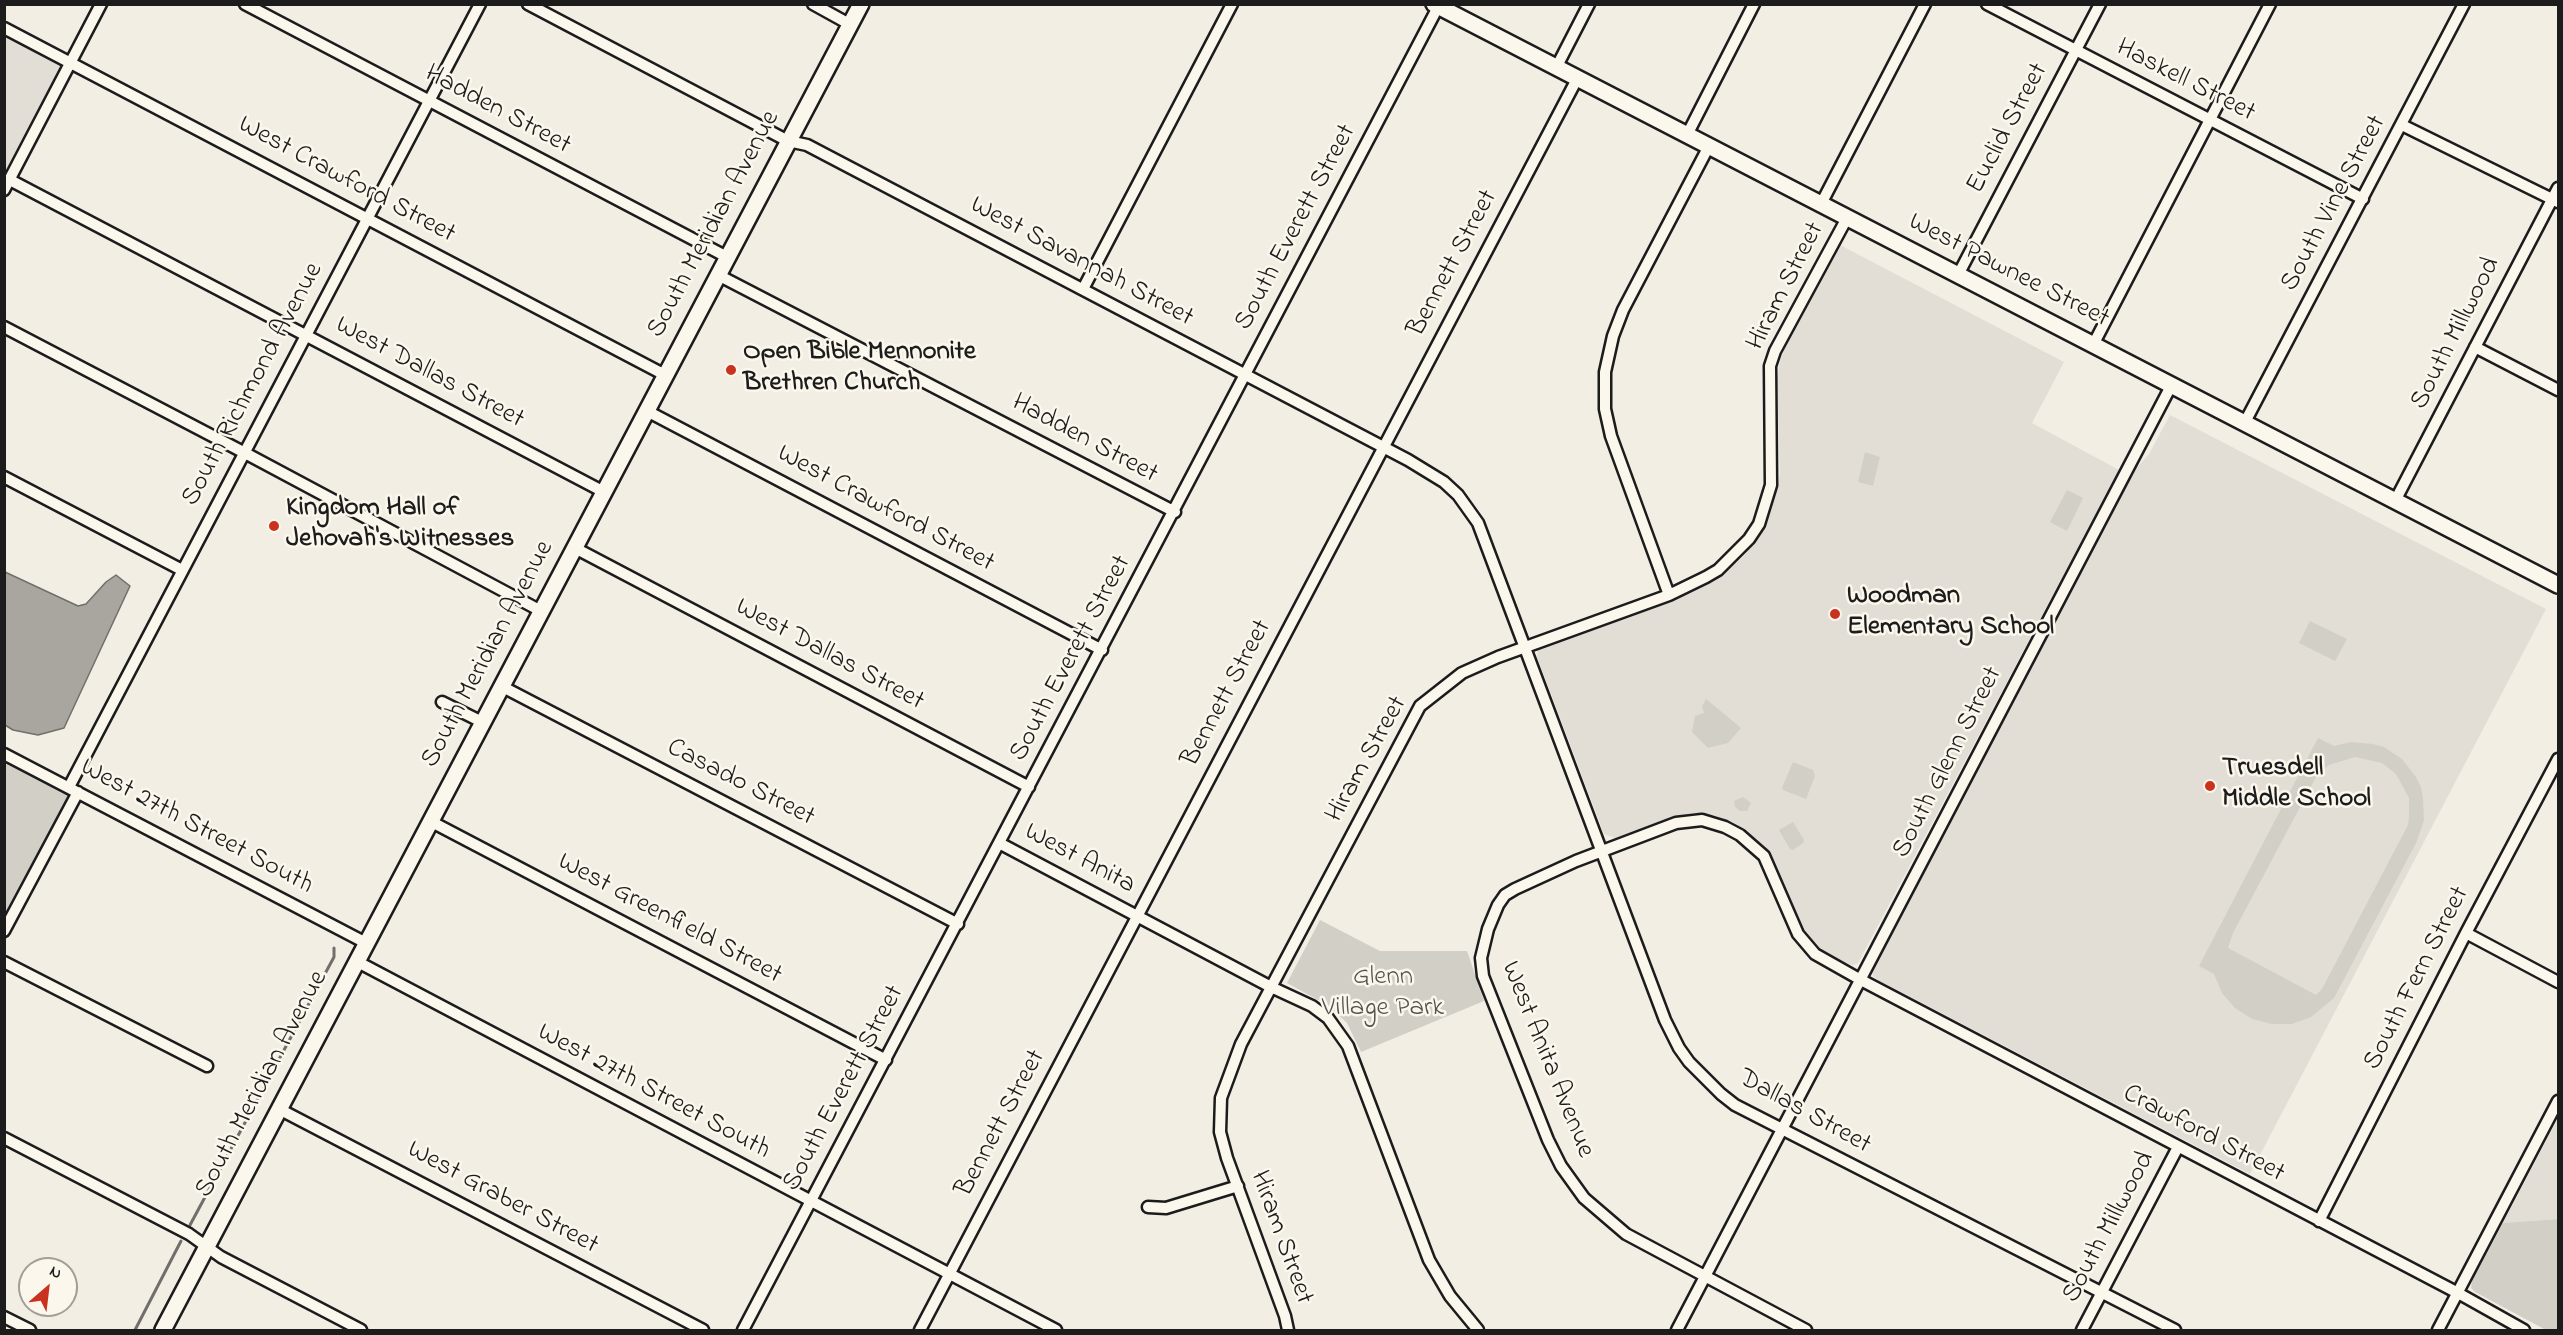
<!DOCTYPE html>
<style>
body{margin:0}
#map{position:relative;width:2563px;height:1335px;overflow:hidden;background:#f2eee4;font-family:"Indie Flower",sans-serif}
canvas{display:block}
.frame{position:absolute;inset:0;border:6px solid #1c1c1c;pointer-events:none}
.north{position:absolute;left:18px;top:1257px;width:60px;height:60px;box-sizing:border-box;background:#fbf7ec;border:2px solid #a29f99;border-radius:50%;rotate:28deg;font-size:16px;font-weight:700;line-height:24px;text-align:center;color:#1c1c1c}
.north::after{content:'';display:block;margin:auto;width:21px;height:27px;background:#c8321e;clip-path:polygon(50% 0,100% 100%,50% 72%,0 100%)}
</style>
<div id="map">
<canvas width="2563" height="1335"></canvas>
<div class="frame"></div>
<div class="north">N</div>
</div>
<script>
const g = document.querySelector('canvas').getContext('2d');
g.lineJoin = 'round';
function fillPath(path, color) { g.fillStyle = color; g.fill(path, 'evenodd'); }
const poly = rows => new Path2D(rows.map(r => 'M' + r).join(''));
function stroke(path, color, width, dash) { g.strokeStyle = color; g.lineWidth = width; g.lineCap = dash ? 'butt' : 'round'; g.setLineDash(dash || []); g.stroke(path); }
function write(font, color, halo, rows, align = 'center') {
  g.font = font + ' "Indie Flower",sans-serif'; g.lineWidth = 5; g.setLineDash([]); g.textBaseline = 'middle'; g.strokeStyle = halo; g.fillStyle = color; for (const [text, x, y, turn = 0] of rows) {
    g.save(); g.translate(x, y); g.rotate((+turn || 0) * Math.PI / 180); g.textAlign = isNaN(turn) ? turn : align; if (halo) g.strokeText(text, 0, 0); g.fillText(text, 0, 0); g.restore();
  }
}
const built = poly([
 [5,28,71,62,5,189],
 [1840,245,2064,362,2032,423,2119,470,1858,963,1853,965,1841,962,1814,945,1796,919,1780,876,1765,848,1733,822,1716,816,1696,813,1680,815,1615,838,1604,834,1537,657,1538,650,1542,647,1715,581,1744,556,1760,536,1770,514,1780,475,1777,378,1781,358,1787,342],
 [2170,415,2546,609,2250,1174,1878,980,1873,976,1872,970,2132,473,2149,454],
 [2558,1118,2558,1219,2503,1223]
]);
const green = poly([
 [1865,452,1880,457,1873,486,1858,482],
 [2067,490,2083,498,2067,531,2050,522],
 [2310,621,2347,639,2335,661,2299,643],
 [1706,699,1741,728,1728,743,1708,748,1692,732,1695,716,1704,713,1702,706],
 [2318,738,2334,746,2351,742,2373,744,2384,747,2402,759,2416,777,2421,787,2423,798,2424,820,2417,841,2334,998,2311,1017,2292,1024,2272,1024,2252,1019,2235,1008,2222,993,2214,974,2199,966],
 [2355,757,2382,763,2396,774,2409,798,2409,816,2408,825,2322,989,2316,995,2228,948,2233,933,2316,777,2329,765],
 [5,754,78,792,5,931],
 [1793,762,1813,770,1815,776,1806,799,1783,790,1782,788],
 [1743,797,1751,803,1747,811,1740,811,1735,807,1734,801],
 [1793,822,1804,840,1803,843,1793,850,1790,849,1779,830],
 [1320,920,1380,951,1467,951,1484,1001,1361,1052,1347,1023,1329,1006,1287,983],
 [2558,1219,2558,1330,2546,1330,2475,1292,2471,1288,2472,1281,2503,1223]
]);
const water = poly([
 [5,572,78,606,86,604,106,582,116,575,130,586,64,728,38,735,13,730,5,725,5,572]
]);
const stream = poly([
 [190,1225,334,957,334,948],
 [135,1330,181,1241]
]);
const street = poly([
 [245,4,727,257],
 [528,4,788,141,807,145,1408,460,1444,482,1458,495,1478,523,1665,1020,1679,1048,1689,1062,1721,1094,1735,1105,2175,1330],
 [813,4,851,25],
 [1987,4,2363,199],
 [4,28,665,375],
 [1556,68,1589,4],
 [2402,125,2558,202],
 [1687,135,1754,4],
 [10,180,604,492],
 [4,190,101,4],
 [1821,204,1925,4],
 [718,275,1175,512],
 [1958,275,2100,4],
 [1083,289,1232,4],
 [4,327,245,453,541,611],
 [2093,345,2270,4],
 [2475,347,2558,390],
 [647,411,1102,650],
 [2244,424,2464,4],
 [4,477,182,570],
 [2395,501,2558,188],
 [575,548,1029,787],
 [1669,595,1611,436,1605,409,1605,372,1613,336,1623,310,1709,146],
 [501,686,958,924],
 [442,702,482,722],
 [4,754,366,943],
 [69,787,480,4],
 [430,821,886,1060],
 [1001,844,1271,987,1312,1006,1328,1018,1348,1046,1429,1260,1450,1296,1478,1330],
 [4,931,78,792],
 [2466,933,2558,982],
 [356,961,1056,1330],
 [4,962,207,1066],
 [279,1109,703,1330],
 [4,1138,189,1234,221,1257,361,1330],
 [1148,1207,1166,1208,1238,1186],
 [2319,1221,2466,933,2558,759],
 [4,1317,30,1330],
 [743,1330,1438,7],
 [920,1330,1577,79],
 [1288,1330,1285,1316,1227,1158,1220,1132,1221,1098,1241,1044,1420,706,1462,673,1498,657,1669,595,1706,577,1718,570,1749,539,1759,524,1771,485,1770,366,1775,351,1847,218],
 [1677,1330,2171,386],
 [1806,1330,1626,1234,1584,1198,1561,1166,1548,1140,1483,976,1481,958,1488,929,1498,905,1505,895,1515,889,1576,861,1676,823,1702,820,1725,827,1740,835,1764,856,1798,934,1815,954,1861,980,2458,1293,2524,1330],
 [2082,1330,2178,1147],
 [2438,1330,2558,1101]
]);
const secondary = poly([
 [1434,4,2558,585],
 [163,1330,861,4]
]);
const markers = [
 [731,370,6,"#c8321e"],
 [274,526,6,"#c8321e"],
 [1835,614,6,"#c8321e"],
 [2210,786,6,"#c8321e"]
];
const streetNames = [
 ["Haskell Street",2185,82,27],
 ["Hadden Street",497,111,28],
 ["Euclid Street",2009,129,-62],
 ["West Crawford Street",346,181,28],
 ["South Vine Street",2335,204,-62],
 ["South Meridian Avenue",715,225,-62],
 ["South Everett Street",1297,228,-62],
 ["West Savannah Street",1081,263,28],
 ["Bennett Street",1454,264,-62],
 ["West Pawnee Street",2008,272,27],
 ["Hiram Street",1787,287,-63],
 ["South Millwood",2457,334,-63],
 ["West Dallas Street",429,374,28],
 ["South Richmond Avenue",254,385,-62],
 ["Hadden Street",1084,440,28],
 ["West Crawford Street",885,510,28],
 ["South Meridian Avenue",489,655,-62],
 ["West Dallas Street",829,656,28],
 ["South Everett Street",1072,659,-62],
 ["Bennett Street",1228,694,-62],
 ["Hiram Street",1368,760,-61],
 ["South Glenn Street",1949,763,-63],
 ["Casado Street",740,784,27],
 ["West 27th Street South",196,828,28],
 ["West Anita",1079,860,28],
 ["West Greenfield Street",669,920,28],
 ["South Fern Street",2418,979,-63],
 ["West Anita Avenue",1546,1060,68],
 ["South Meridian Avenue",263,1085,-62],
 ["South Everett Street",845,1089,-62],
 ["West 27th Street South",653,1093,28],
 ["Dallas Street",1804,1113,29],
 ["Bennett Street",1002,1124,-62],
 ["Crawford Street",2203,1135,28],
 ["West Graber Street",502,1199,28],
 ["South Millwood",2110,1228,-62],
 ["Hiram Street",1280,1238,70]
];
const poiNames = [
 ["Open Bible Mennonite",743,354],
 ["Brethren Church",743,385],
 ["Kingdom Hall of",286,510],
 ["Jehovah's Witnesses",286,541],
 ["Woodman",1847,598],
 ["Elementary School",1847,629],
 ["Truesdell",2222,770],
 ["Middle School",2222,801]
];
const parkNames = [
 ["Glenn",1383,979],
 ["Village Park",1383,1010]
];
fillPath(built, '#e2ded5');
fillPath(green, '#d2cfc6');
fillPath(water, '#a9a6a0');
stroke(water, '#716f6b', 1.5);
stroke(stream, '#716f6b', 3);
stroke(street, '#1c1c1c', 15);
stroke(secondary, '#1c1c1c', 20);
stroke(street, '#fbf7ec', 10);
stroke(secondary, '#fbf7ec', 15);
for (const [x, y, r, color] of markers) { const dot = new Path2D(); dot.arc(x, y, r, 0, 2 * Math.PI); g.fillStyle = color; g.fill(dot); stroke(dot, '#fbf7ec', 2); }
write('27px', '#1c1c1c', '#fbf7ec', streetNames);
write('bold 27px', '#1c1c1c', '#fbf7ec', poiNames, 'left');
write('27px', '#53524f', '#fbf7ec', parkNames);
</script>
